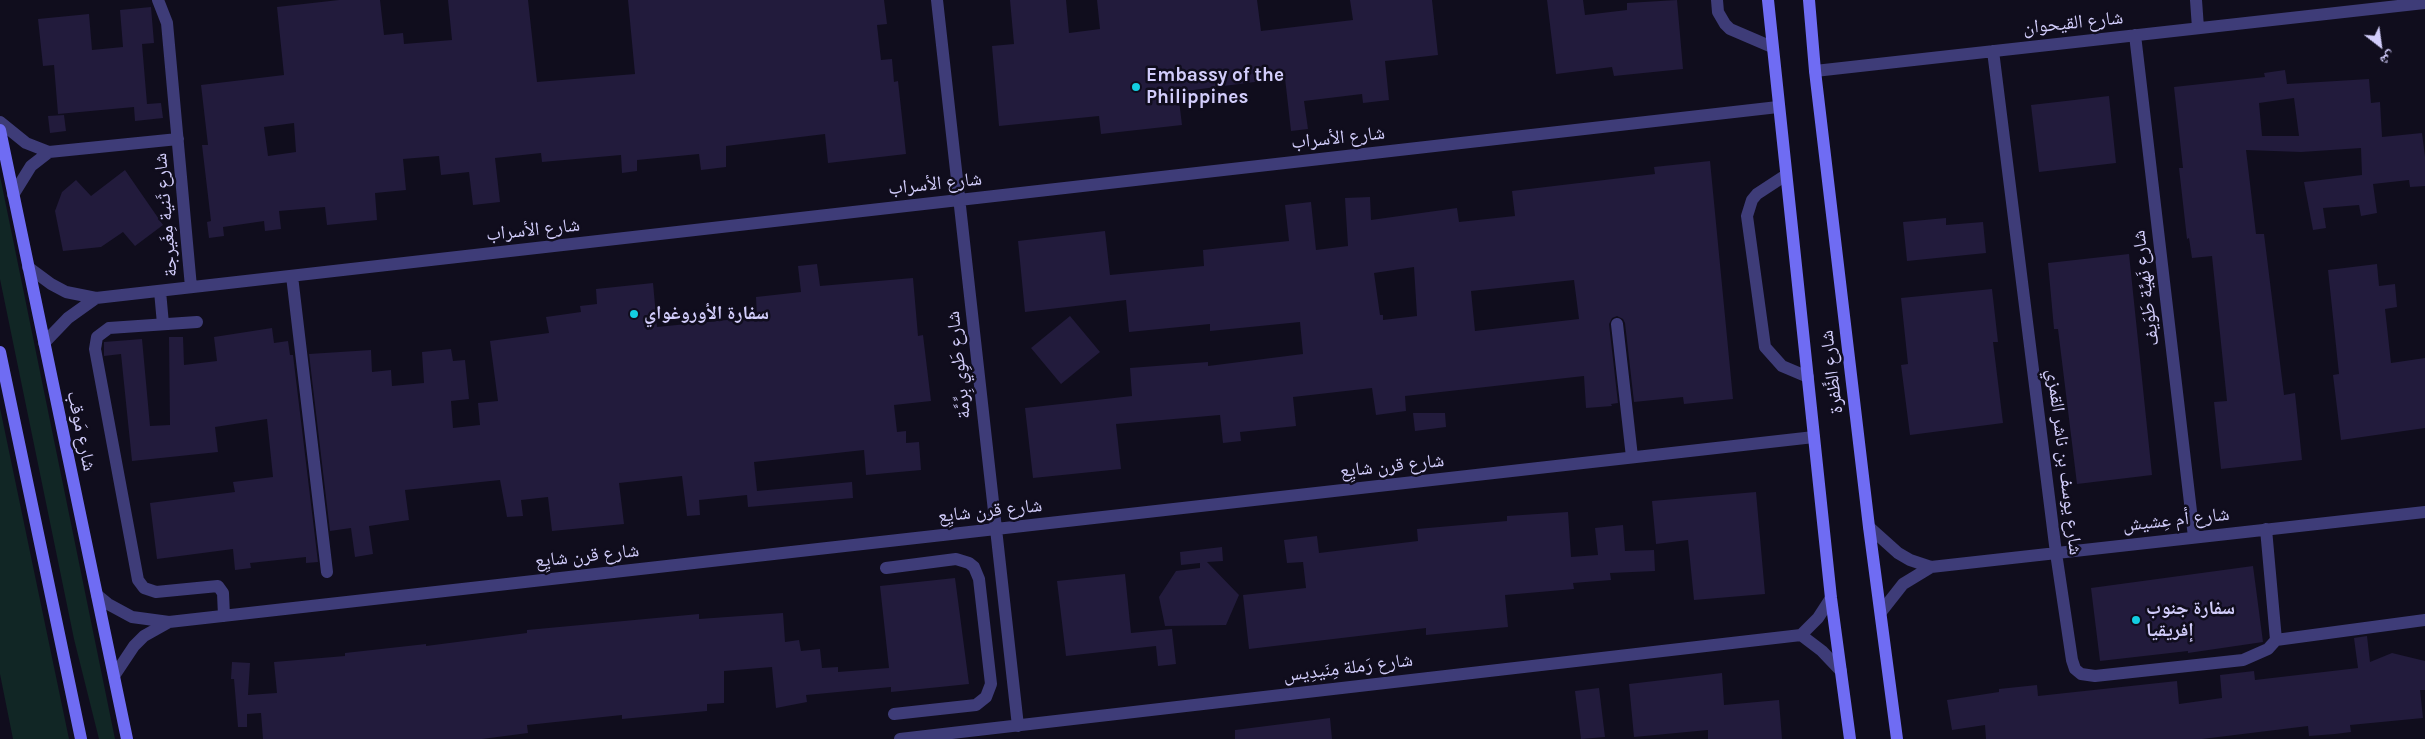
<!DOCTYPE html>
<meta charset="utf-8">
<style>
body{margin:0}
#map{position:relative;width:2425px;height:739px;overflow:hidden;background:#100d1d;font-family:Karla,"Noto Naskh Arabic",sans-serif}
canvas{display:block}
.north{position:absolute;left:2355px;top:20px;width:50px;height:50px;-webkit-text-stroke:4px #100d1d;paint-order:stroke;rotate:150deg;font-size:14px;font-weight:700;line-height:20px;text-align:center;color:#d2cdfb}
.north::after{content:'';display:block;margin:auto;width:18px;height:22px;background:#d2cdfb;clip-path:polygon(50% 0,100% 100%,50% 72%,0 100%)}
</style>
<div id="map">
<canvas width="2425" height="739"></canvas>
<div class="north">ش</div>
</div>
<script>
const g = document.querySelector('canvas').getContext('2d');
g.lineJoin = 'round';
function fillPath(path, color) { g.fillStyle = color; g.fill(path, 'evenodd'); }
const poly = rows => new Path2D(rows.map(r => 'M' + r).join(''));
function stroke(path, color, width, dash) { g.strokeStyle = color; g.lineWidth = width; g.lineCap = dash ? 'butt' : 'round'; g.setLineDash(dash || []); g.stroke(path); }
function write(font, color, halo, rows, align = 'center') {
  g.font = font + ' Karla,"Noto Naskh Arabic",sans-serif'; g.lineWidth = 5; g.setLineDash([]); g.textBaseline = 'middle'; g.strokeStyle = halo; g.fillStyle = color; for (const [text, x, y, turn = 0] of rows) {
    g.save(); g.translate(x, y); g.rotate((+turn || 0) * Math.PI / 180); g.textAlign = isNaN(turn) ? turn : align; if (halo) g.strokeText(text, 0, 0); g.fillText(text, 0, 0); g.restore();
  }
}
const green = poly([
 [0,176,95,641,115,739,99,739,74,639,0,279],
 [0,408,69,739,13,739,0,674]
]);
const building = poly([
 [339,0,380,0,384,35,403,33,404,44,452,40,448,0,528,0,537,82,635,74,628,0,884,0,887,24,877,25,881,60,892,59,894,82,898,81,906,154,828,163,825,134,726,146,726,167,701,170,699,154,637,160,637,171,622,173,621,155,542,162,541,153,495,158,500,202,473,205,469,172,441,175,439,156,403,159,406,190,375,193,377,220,327,225,325,207,279,211,281,229,265,231,264,221,223,227,224,236,209,238,207,222,211,221,202,145,208,145,201,85,284,75,277,7],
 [294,123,296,152,268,156,264,127],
 [1010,0,1066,0,1069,33,1100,29,1097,0,1257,0,1261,31,1353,20,1350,0,1432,0,1438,55,1385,61,1389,100,1363,103,1362,94,1304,101,1308,129,1291,131,1285,78,1178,92,1182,125,1101,134,1099,116,999,126,992,46,1014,44],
 [1547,0,1583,0,1585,15,1627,10,1627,3,1677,0,1683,69,1614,76,1612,67,1556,74],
 [151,7,154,43,142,44,147,104,161,103,163,118,135,121,134,107,58,114,54,65,43,66,38,19,89,14,92,50,123,47,120,10],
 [2285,70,2287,84,2369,79,2371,103,2380,102,2382,137,2422,133,2425,157,2425,186,2410,187,2409,180,2373,184,2377,213,2361,216,2359,205,2323,208,2326,228,2313,230,2304,182,2362,175,2361,148,2301,152,2246,150,2256,234,2264,234,2284,395,2295,393,2302,460,2221,469,2214,402,2227,401,2212,256,2192,258,2189,238,2187,239,2179,168,2183,168,2174,87,2265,77,2264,73],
 [2294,98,2299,136,2262,136,2259,103],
 [2109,96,2116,163,2039,172,2031,105],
 [64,115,66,131,50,133,48,116],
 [1710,161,1733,399,1684,404,1683,397,1634,402,1625,323,1623,319,1617,316,1612,318,1609,324,1618,403,1611,404,1612,406,1586,408,1584,376,1405,396,1406,411,1376,415,1372,388,1293,397,1296,426,1240,432,1241,441,1223,443,1220,415,1116,424,1121,469,1033,478,1025,408,1132,396,1130,368,1208,362,1208,366,1303,354,1300,322,1210,331,1210,324,1129,332,1126,300,1025,312,1018,241,1105,231,1110,275,1204,266,1203,250,1289,241,1285,205,1311,202,1316,250,1348,246,1345,198,1370,197,1371,220,1457,208,1459,222,1515,216,1512,191,1655,174,1654,167],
 [1414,267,1417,316,1383,320,1383,315,1380,315,1374,273],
 [1574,280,1579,319,1475,331,1471,291],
 [125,170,163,225,135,246,123,232,101,247,63,251,55,211,62,192,76,180,91,196],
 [1946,218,1946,225,1983,222,1986,253,1907,261,1903,222],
 [2129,254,2152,475,2077,484,2058,329,2054,329,2048,263],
 [817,264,820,286,913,278,918,336,923,335,931,401,894,405,897,432,906,431,906,443,919,442,921,470,866,475,864,450,754,462,757,491,852,482,853,498,748,507,747,495,699,500,700,515,687,516,682,476,619,483,624,524,552,531,548,497,521,500,523,516,507,517,500,480,405,490,409,520,369,526,373,554,355,557,351,528,330,531,309,354,371,350,372,372,391,370,392,386,424,383,422,352,451,349,453,361,465,360,469,399,451,401,453,428,480,425,478,403,498,401,490,341,549,333,546,317,581,312,580,306,597,304,596,289,653,283,657,327,757,317,756,297,801,292,798,266],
 [2377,264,2379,286,2395,284,2397,307,2385,309,2391,363,2425,358,2425,428,2341,440,2333,375,2339,374,2328,270],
 [1992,289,1998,342,1993,342,2003,423,1910,435,1901,365,1908,364,1901,298],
 [1070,316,1100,352,1061,384,1031,348],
 [272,328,274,343,288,341,290,355,293,355,318,562,306,563,306,557,250,563,251,568,235,570,233,549,157,559,150,503,235,492,233,482,273,477,267,419,215,427,218,452,132,461,121,354,104,356,104,342,142,339,150,426,170,425,169,337,183,337,184,365,217,361,214,337],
 [1413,413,1445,413,1446,427,1415,431],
 [1756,492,1765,594,1694,600,1688,540,1656,544,1652,501],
 [1568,512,1571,557,1598,555,1595,528,1623,525,1625,551,1654,550,1655,571,1610,573,1611,580,1573,583,1574,589,1505,595,1508,627,1426,635,1426,628,1249,649,1243,595,1306,588,1303,562,1287,563,1284,540,1317,536,1319,553,1418,541,1417,529,1507,521,1507,516],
 [1222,547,1223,561,1207,562,1239,595,1226,625,1165,626,1159,597,1176,571,1200,568,1200,563,1181,565,1180,552],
 [2253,566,2263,642,2188,653,2188,651,2100,661,2091,588],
 [1125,574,1131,633,1172,629,1176,664,1158,666,1156,646,1066,656,1057,581],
 [955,578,969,684,891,692,891,687,806,695,807,702,776,708,772,667,724,671,724,703,707,704,707,711,622,719,622,715,527,725,528,733,482,739,263,739,261,713,247,714,247,727,238,727,234,679,231,679,232,662,250,663,248,695,277,693,274,662,345,656,345,653,426,644,426,646,527,633,527,630,699,614,699,619,783,613,785,642,799,640,801,651,820,649,822,668,838,667,838,672,889,668,880,586],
 [2367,636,2370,662,2392,653,2425,661,2425,690,2420,690,2423,718,2350,725,2351,732,2335,734,2309,736,2308,726,2202,739,1986,739,1985,725,1952,730,1947,700,1999,692,1999,689,2037,685,2038,696,2177,681,2179,704,2222,698,2220,675,2254,671,2255,680,2358,668,2354,638],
 [1722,673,1724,705,1779,700,1782,739,1708,739,1708,730,1634,737,1629,684],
 [1599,688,1605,737,1581,739,1575,691],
 [1330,718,1332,739,1235,739,1235,730]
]);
const minor = poly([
 [158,0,167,23,191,287],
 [937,0,1018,726],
 [1717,0,1718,12,1725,24,1730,29,1772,47],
 [2196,0,2198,28],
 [2135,35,2194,537],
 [1993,51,2056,553,2072,660,2075,669,2081,674,2095,676,2243,660,2268,649,2276,640,2266,529],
 [1815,71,2425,3],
 [0,122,26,143,49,152,178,139],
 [1786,175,1757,194,1752,200,1747,216,1765,347,1782,366,1808,377],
 [13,195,31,166,49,152],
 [28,267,51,284,66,292,96,298,1778,107],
 [292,276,327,572],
 [160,291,163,324],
 [197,322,109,328,97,337,95,349,138,580,144,588,156,592,218,586,223,593,224,616],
 [1617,324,1632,457],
 [44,343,68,318,96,298],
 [1869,527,1898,553,1910,560,1931,567],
 [886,568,956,559,969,563,974,567,979,579,991,684,986,697,976,705,894,714],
 [97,595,108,604,132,617,169,622,1814,437],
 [1881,612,1903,584,1931,567,2425,512],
 [1801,635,1822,651,1841,671],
 [2276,640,2425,620],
 [114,676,134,646,144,636,169,622],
 [900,739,1801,635,1818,618,1831,598]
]);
const secondary = poly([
 [1768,0,1831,598,1850,739],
 [1809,0,1815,71,1869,527,1897,739],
 [0,130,127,739],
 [0,352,81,739]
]);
const markers = [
 [1136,87,5,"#13cee1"],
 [634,314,5,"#13cee1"],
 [2136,620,5,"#13cee1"]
];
const streetNames = [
 ["شارع القيحوان",2073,23,-6],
 ["شارع الأسراب",1338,138,-6],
 ["شارع الأسراب",935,184,-6],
 ["شارع ثَنية مِغَيرجة",166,215,-95],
 ["شارع الأسراب",533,230,-6],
 ["شارع نَهيَّة طَوَيف",2146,288,-97],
 ["شارع طَوِي بِرِّمَّة",959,365,-96],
 ["شارع الظَّفرة",1832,372,-97],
 ["شارع مَوقب",81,431,78],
 ["شارع يوسف بن ناشر القمزي",2064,462,83],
 ["شارع قرن شايِع",1392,466,-6],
 ["شارع قرن شايِع",990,511,-6],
 ["شارع أم عِشيش",2176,520,-6],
 ["شارع قرن شايِع",587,556,-6],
 ["شارع رَملة مِنَيدِيس",1348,668,-7]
];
const poiNames = [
 ["Embassy of the",1146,76],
 ["Philippines",1146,98],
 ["سفارة الأوروغواي",644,314],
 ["سفارة جنوب",2146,609],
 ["إفريقيا",2146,631]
];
fillPath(green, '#112625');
fillPath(building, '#221b3c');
stroke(minor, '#3e3c78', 12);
stroke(secondary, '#6f6cf3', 12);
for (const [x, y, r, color] of markers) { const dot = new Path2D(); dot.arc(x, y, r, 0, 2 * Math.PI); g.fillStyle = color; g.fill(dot); stroke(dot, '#100d1d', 2); }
write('19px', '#d2cdfb', '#100d1d', streetNames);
write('bold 19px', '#d2cdfb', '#100d1d', poiNames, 'left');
</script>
